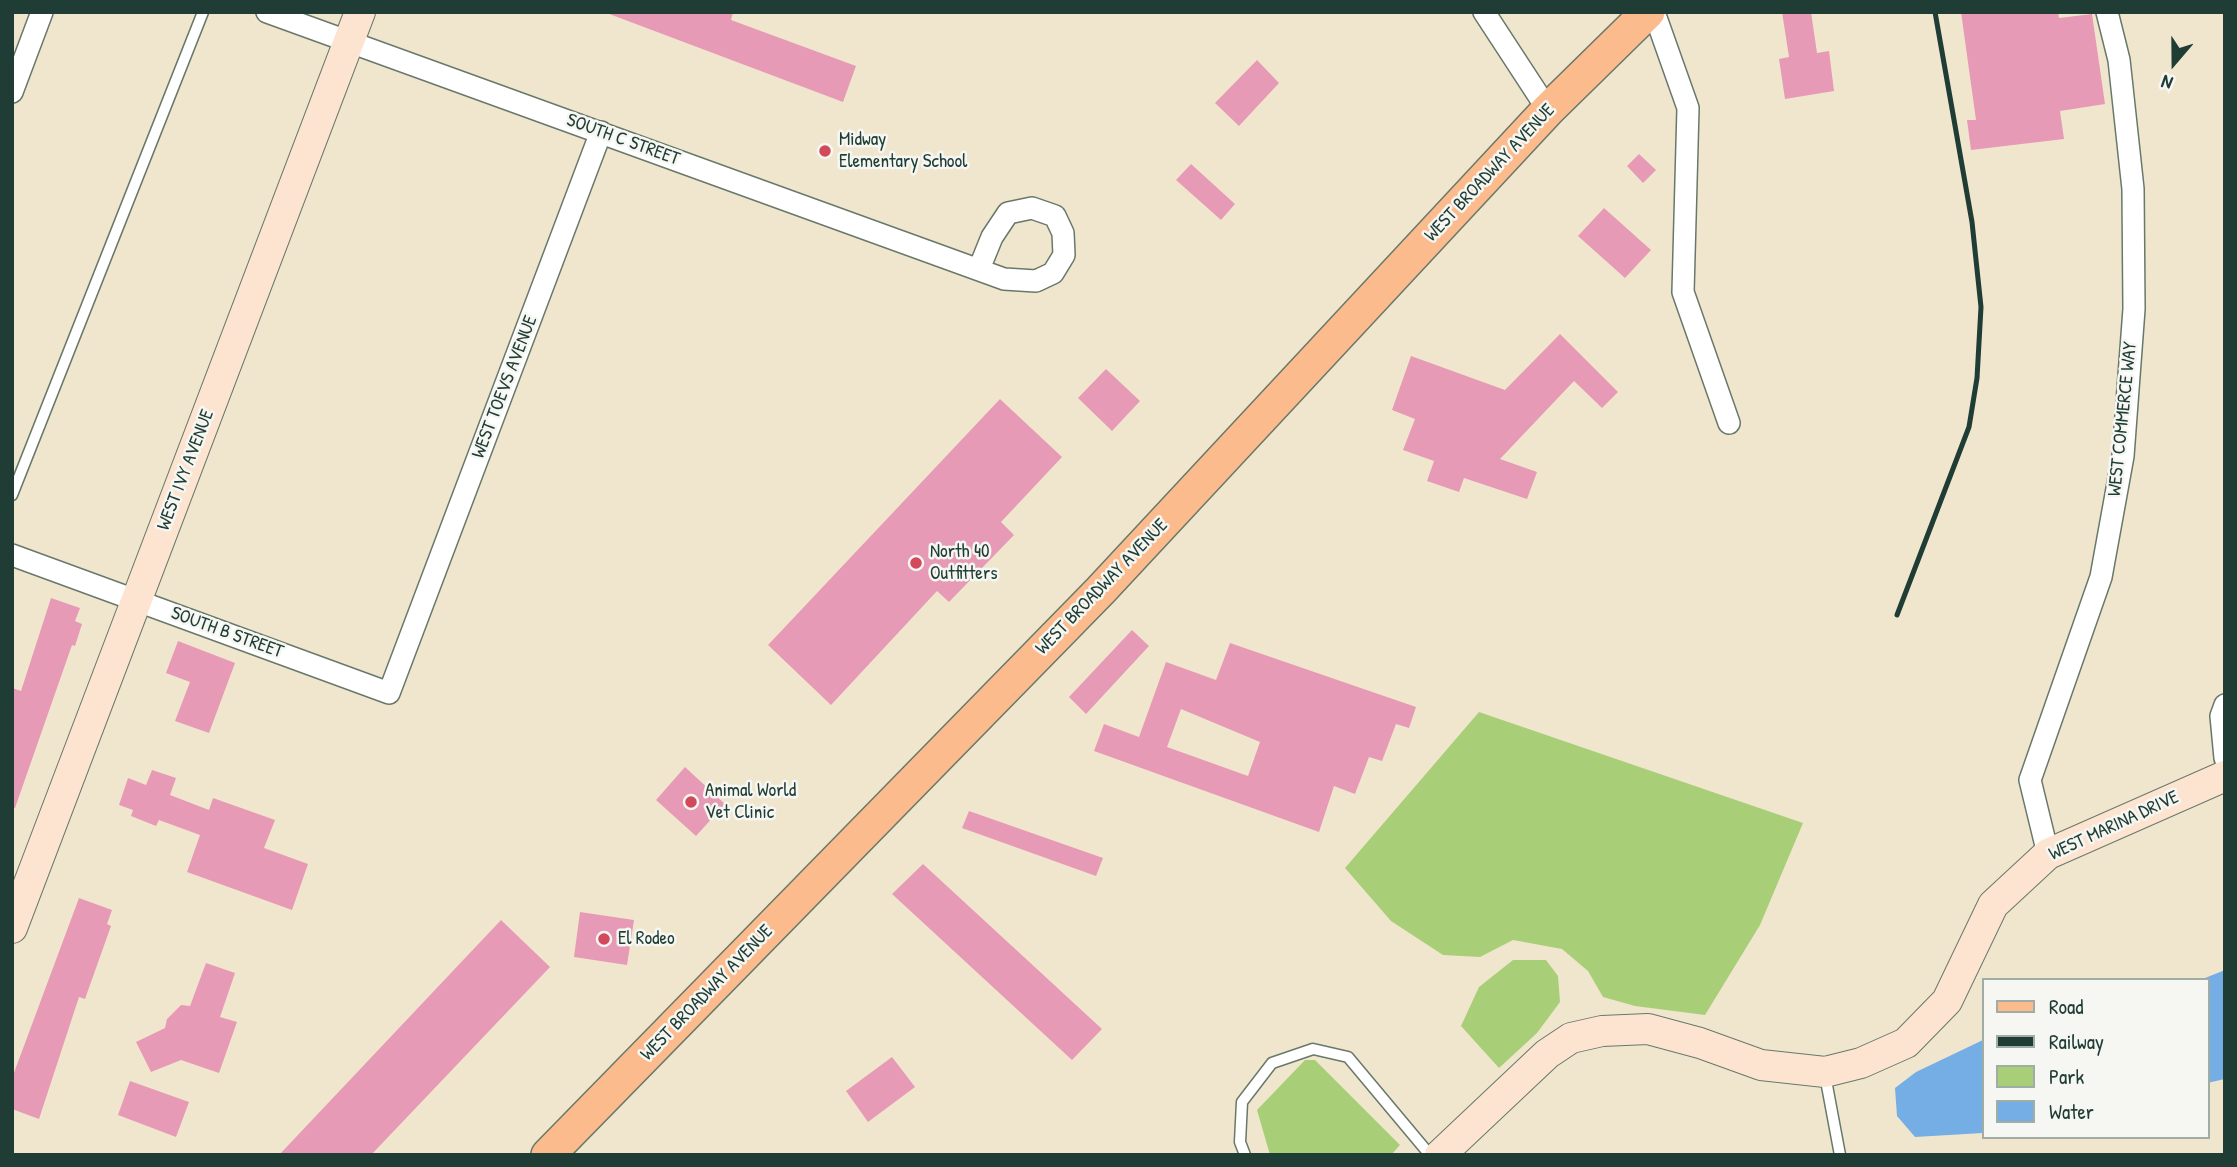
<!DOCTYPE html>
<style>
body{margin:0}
#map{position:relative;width:2237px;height:1167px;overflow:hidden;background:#f0e6ce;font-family:"Patrick Hand",sans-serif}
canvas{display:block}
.frame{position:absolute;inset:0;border:14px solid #1f3d34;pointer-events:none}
.legend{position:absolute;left:1982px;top:978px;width:228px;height:161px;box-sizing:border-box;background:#f6f6f2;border:2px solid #a0aca6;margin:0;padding:9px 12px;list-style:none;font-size:21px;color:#1f3d34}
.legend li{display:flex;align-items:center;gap:14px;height:35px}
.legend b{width:35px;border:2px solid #a0aca6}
.north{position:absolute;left:2139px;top:28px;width:70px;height:70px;-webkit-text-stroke:5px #f6f6f2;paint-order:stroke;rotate:200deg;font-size:19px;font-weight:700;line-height:28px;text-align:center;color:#1f3d34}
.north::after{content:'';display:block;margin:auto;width:24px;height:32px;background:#1f3d34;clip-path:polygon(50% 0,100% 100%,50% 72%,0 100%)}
</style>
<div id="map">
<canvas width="2237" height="1167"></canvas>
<div class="frame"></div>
<ul class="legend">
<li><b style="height:9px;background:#fbbb8d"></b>Road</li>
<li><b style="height:9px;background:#1f3d34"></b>Railway</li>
<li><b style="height:19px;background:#a9ce78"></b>Park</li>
<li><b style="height:19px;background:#75aee5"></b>Water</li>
</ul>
<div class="north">N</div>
</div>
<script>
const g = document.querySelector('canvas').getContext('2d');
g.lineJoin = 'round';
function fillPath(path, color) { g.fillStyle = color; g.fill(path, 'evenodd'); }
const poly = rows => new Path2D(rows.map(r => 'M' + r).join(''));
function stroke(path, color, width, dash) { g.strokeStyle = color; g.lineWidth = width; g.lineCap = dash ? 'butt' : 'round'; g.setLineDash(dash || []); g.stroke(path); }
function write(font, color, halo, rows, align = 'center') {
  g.font = font + ' "Patrick Hand",sans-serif'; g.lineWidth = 5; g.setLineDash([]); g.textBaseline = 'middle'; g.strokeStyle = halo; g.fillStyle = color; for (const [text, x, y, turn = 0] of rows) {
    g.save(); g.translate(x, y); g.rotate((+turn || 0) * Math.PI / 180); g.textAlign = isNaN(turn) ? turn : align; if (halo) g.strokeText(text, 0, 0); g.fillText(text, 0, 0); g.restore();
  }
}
const green = poly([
 [1479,712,1803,823,1760,925,1705,1015,1635,1006,1603,997,1588,971,1562,949,1513,940,1480,957,1443,955,1391,921,1345,868],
 [1513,960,1546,960,1558,976,1560,1002,1537,1033,1499,1068,1461,1026,1479,987],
 [1305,1060,1315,1060,1400,1145,1391,1155,1270,1155,1257,1110]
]);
const water = poly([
 [2225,970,2225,1079,2207,1083,2207,980,2200,980],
 [1983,1040,1983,1133,1915,1137,1897,1116,1895,1088,1916,1072]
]);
const building = poly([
 [604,12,733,12,731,20,856,66,843,102],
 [1782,12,1811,12,1817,53,1829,51,1834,91,1785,99,1779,59,1789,57],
 [1961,12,2058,12,2059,18,2092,14,2105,104,2060,111,2064,139,1971,150,1967,120,1976,120],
 [1257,60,1279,83,1239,126,1215,103],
 [1639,154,1656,170,1643,183,1627,166],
 [1191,164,1235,204,1221,220,1176,180],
 [1604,208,1651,250,1625,278,1578,236],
 [1560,334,1618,392,1602,408,1574,381,1500,459,1537,472,1527,499,1464,478,1459,492,1427,481,1434,461,1403,450,1415,419,1392,410,1411,356,1505,390],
 [1106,369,1140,401,1112,431,1078,398],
 [1000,399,1062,457,1001,522,1014,535,949,602,937,591,831,705,768,645],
 [51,598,80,608,75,621,82,624,75,646,72,645,15,808,12,808,12,688,21,691],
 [1132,630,1149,646,1086,714,1069,697],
 [178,641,235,663,209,733,175,721,190,682,166,673],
 [1230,643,1416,707,1409,728,1396,724,1382,761,1369,757,1355,794,1334,786,1319,832,1094,751,1104,724,1139,737,1166,662,1216,680],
 [1181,709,1260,742,1248,776,1167,747],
 [685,767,725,804,696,836,656,800],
 [152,770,176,778,170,795,209,810,213,798,275,820,264,848,308,864,292,910,187,872,200,835,159,820,156,826,131,816,133,810,119,805,128,778,146,785],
 [969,811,1103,858,1096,876,962,828],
 [923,864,1102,1029,1072,1060,892,894],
 [79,898,112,910,107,924,111,926,85,999,79,997,39,1119,12,1109,12,1078],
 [580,912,634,920,627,965,574,957],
 [501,920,550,967,371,1155,279,1155],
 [206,963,235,973,220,1017,237,1022,219,1073,181,1060,151,1072,136,1042,165,1028,167,1019,181,1005,190,1006],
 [892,1057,915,1087,868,1122,846,1091],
 [130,1081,189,1102,176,1137,118,1115]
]);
const lane = poly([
 [12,495,203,12],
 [1825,1075,1840,1155],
 [1245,1155,1240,1142,1242,1102,1272,1063,1313,1049,1348,1057,1430,1155]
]);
const street = poly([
 [267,12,1004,279,1036,281,1053,273,1064,255,1063,233,1055,216,1032,208,1008,213,992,237,979,269],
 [1484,12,1548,110],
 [1654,12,1688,108,1683,292,1729,423],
 [12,92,42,12],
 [12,555,389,693,601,132],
 [2225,705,2221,716,2225,758],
 [2048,854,2030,780,2101,577,2123,456,2134,309,2133,189,2119,60,2107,12]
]);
const secondary = poly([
 [12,928,360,12],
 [1440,1155,1547,1054,1571,1038,1602,1031,1648,1029,1700,1043,1761,1065,1825,1072,1861,1063,1906,1043,1947,1001,1993,905,2048,854,2225,776]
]);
const primary = poly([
 [548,1155,1100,591,1548,110,1648,12]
]);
const rail = poly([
 [1897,615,1969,427,1977,378,1981,307,1972,222,1935,12]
]);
const markers = [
 [825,151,7,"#d1495b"],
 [916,563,7,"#d1495b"],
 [691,802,7,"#d1495b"],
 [604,939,7,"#d1495b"]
];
const streetNames = [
 ["SOUTH C STREET",623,140,20],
 ["WEST BROADWAY AVENUE",1490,173,-47],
 ["WEST TOEVS AVENUE",505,387,-69],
 ["WEST COMMERCE WAY",2123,419,-84],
 ["WEST IVY AVENUE",186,470,-69],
 ["WEST BROADWAY AVENUE",1102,587,-46],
 ["SOUTH B STREET",227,633,20],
 ["WEST MARINA DRIVE",2114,826,-25],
 ["WEST BROADWAY AVENUE",707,993,-46]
];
const poiNames = [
 ["Midway",839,140],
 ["Elementary School",839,162],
 ["North 40",930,552],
 ["Outfitters",930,574],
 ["Animal World",705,791],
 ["Vet Clinic",705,813],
 ["El Rodeo",618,939]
];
fillPath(green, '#a9ce78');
fillPath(water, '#75aee5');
fillPath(building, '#e79ab6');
stroke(lane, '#68786a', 13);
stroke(street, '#68786a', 24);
stroke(secondary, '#68786a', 32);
stroke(primary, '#68786a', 36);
stroke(lane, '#fff', 10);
stroke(street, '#fff', 21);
stroke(secondary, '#fde4d1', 30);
stroke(primary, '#fbbb8d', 33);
stroke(rail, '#1f3d34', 5);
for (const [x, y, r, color] of markers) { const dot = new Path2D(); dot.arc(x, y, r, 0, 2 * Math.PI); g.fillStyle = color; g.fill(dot); stroke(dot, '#f6f6f2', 2.5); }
write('19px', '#1f3d34', '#f6f6f2', streetNames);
write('19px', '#1f3d34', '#f6f6f2', poiNames, 'left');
</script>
